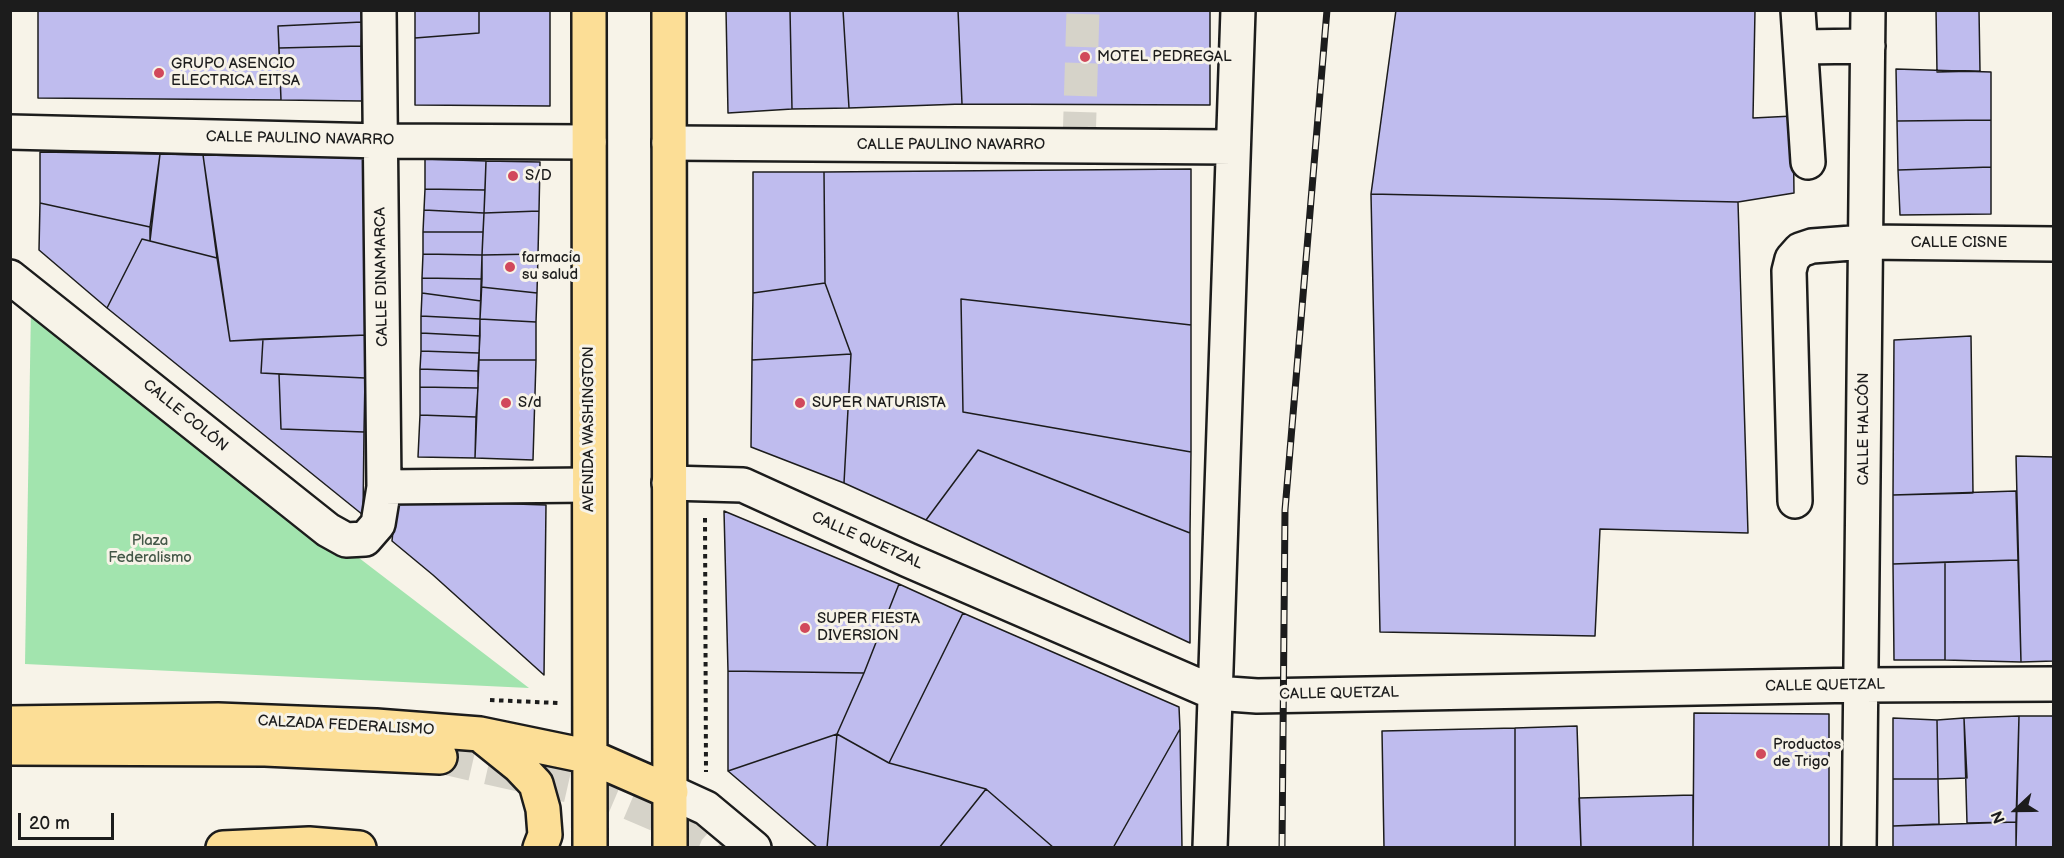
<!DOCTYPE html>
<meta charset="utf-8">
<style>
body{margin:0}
#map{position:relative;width:2064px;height:858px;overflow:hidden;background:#f7f3e8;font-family:"Balsamiq Sans",sans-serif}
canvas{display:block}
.frame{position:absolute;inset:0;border:12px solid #1c1c1c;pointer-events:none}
.north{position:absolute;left:1986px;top:780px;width:60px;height:60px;-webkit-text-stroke:4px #f7f3e8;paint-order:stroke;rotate:248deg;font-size:16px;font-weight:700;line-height:24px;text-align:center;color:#1c1c1c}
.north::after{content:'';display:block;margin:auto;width:21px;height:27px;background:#1c1c1c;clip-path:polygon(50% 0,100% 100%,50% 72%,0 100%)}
.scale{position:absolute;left:18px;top:813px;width:96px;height:27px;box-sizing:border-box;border:3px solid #1c1c1c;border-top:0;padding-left:8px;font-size:18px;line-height:21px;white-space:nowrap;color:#1c1c1c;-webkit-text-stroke:4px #f7f3e8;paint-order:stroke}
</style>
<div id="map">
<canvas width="2064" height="858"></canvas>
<div class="frame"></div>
<div class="north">N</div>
<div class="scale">20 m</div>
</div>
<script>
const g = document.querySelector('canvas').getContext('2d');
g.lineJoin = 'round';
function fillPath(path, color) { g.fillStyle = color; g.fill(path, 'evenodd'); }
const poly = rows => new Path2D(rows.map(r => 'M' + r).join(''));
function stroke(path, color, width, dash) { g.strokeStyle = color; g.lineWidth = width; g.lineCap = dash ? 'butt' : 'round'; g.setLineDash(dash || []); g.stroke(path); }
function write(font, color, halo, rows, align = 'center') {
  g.font = font + ' "Balsamiq Sans",sans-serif'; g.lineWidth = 6; g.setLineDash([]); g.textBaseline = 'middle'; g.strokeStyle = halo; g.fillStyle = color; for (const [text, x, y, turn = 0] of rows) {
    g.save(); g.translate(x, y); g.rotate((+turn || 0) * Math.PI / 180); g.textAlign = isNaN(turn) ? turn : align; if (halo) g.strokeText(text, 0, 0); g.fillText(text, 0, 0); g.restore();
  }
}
const green = poly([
 [31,307,529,688,25,664]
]);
const building = poly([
 [38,10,362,10,362,22,278,26,281,100,38,98,38,10],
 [415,10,479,10,479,33,415,38,415,10],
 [479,10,550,10,550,106,415,105,415,38,479,33,479,10],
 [726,10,790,10,792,109,728,113,726,10],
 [790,10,843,10,849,108,792,109,790,10],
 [843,10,958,10,962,104,849,108,843,10],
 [958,10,1210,10,1210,105,962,104,958,10],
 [1396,10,1755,10,1753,118,1793,116,1794,193,1738,202,1371,194,1396,10],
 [1936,10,1979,10,1980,71,1937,72,1936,10],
 [362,22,361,46,279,48,278,26,362,22],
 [361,46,362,101,281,100,279,48,361,46],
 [1896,69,1991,72,1991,120,1897,121,1896,69],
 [1991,120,1991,167,1898,170,1897,121,1991,120],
 [40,152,160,154,150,227,40,203,40,152],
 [160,154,203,155,217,258,150,241,160,154],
 [203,155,368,158,366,335,230,341,203,155],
 [425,159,486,161,485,190,425,189,425,159],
 [486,161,540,162,539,211,484,213,486,161],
 [1991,167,1991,214,1900,215,1898,170,1991,167],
 [1191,169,1191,325,961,299,963,412,1191,452,1190,533,978,450,926,520,844,483,851,354,825,283,824,172,1191,169],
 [753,172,824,172,825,283,753,293,753,172],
 [425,189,485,190,484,213,424,210,425,189],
 [1371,194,1738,202,1748,533,1600,529,1595,636,1380,632,1371,194],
 [40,203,150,227,150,241,142,239,107,308,39,250,40,203],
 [424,210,484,213,483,232,423,232,424,210],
 [539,211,538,254,482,255,484,213,539,211],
 [423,232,483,232,482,255,423,254,423,232],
 [142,239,217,258,230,341,263,339,261,373,279,374,281,429,364,432,363,515,107,308,142,239],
 [423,254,482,255,482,279,422,278,423,254],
 [538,254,537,293,481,287,482,255,538,254],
 [422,278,482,279,481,301,422,293,422,278],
 [825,283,851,354,752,360,753,293,825,283],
 [481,287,537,293,536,322,480,319,481,287],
 [422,293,481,301,480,319,421,316,422,293],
 [961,299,1191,325,1191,452,963,412,961,299],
 [421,316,480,319,480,336,421,333,421,316],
 [480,319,536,322,536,360,479,360,480,319],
 [421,333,480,336,479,353,421,351,421,333],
 [366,335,365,378,261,373,263,339,366,335],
 [1971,336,1973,493,1893,495,1894,340,1971,336],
 [421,351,479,353,478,371,420,369,421,351],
 [851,354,844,483,751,447,752,360,851,354],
 [479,360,536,360,533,460,475,458,479,360],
 [420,369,478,371,478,388,420,387,420,369],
 [279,374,365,378,364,432,281,429,279,374],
 [420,387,478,388,476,417,420,415,420,387],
 [420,415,476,417,475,458,418,457,420,415],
 [978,450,1190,533,1190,643,926,520,978,450],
 [2016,456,2054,457,2054,661,2021,662,2016,456],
 [2016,491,2018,560,1893,564,1893,495,2016,491],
 [396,500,546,505,544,675,433,575,392,541,396,500],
 [724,511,899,584,864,673,728,671,724,511],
 [2018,560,2021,662,1945,660,1945,562,2018,560],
 [1945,562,1945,660,1894,660,1893,564,1945,562],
 [899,584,963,613,889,763,837,734,864,673,899,584],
 [963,613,1179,707,1180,729,1113,848,1054,848,986,789,889,763,963,613],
 [728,671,864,673,837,734,728,771,728,671],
 [1694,713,1829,714,1829,848,1693,848,1694,713],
 [2019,716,2016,822,1967,823,1964,718,2019,716],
 [2019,716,2054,716,2054,848,2016,848,2019,716],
 [1893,718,1937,720,1938,779,1893,779,1893,718],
 [1964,718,1967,778,1938,779,1937,720,1964,718],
 [1577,726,1581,848,1515,848,1515,728,1577,726],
 [1515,728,1515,848,1384,848,1382,731,1515,728],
 [1180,729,1182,848,1113,848,1180,729],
 [837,734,827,848,818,848,728,771,837,734],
 [837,734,889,763,986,789,939,848,827,848,837,734],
 [1893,779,1938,779,1939,824,1893,826,1893,779],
 [986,789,1054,848,939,848,986,789],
 [1693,795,1693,848,1581,848,1579,798,1693,795],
 [2016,822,2016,848,1893,848,1893,826,2016,822]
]);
const minorTunnel = poly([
 [1079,145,1083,10]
]);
const majorTunnel = poly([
 [440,757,612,796,704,835,719,848]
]);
const path = poly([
 [705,518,706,772],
 [490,700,558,703]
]);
const minor = poly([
 [1798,10,1808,162],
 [1801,47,1868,46],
 [10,132,381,141,589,142],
 [669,143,1233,147],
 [10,277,328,530,346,540,365,539,378,524,384,487,379,10],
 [669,483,743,485,908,560,1215,693,1257,696,1862,685,2054,684],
 [384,487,589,485],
 [1795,501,1789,271,1792,259,1800,250,1812,246,1865,242,2054,244],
 [671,792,706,808,754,848],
 [1210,848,1238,10],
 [1859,848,1868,10]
]);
const major = poly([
 [589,10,590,848],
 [669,10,670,848],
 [10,723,218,720,376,726,480,734,591,757,671,792],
 [483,737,519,766,536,784,543,809,545,835,540,848],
 [10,748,265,749,440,757],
 [223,848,309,844,359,848]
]);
const rail = poly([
 [1282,848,1285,510,1327,10]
]);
const markers = [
 [1085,57,6,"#d1495b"],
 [159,73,6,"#d1495b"],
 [513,176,6,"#d1495b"],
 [510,267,6,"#d1495b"],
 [506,403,6,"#d1495b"],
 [800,403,6,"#d1495b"],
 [805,628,6,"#d1495b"],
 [1761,754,6,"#d1495b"]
];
const poiNames = [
 ["MOTEL PEDREGAL",1097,57],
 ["GRUPO ASENCIO",171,64],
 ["ELECTRICA EITSA",171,81],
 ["S/D",525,176],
 ["farmacia",522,258],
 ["su salud",522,275],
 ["S/d",518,403],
 ["SUPER NATURISTA",812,403],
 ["SUPER FIESTA",817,619],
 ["DIVERSION",817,636],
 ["Productos",1773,745],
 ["de Trigo",1773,762]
];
const streetNames = [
 ["CALLE PAULINO NAVARRO",300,139,1],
 ["CALLE PAULINO NAVARRO",951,145],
 ["CALLE CISNE",1959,243],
 ["CALLE DINAMARCA",382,277,-91],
 ["CALLE COLÓN",185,416,39],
 ["AVENIDA WASHINGTON",589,429,-90],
 ["CALLE HALCÓN",1864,429,-90],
 ["CALLE QUETZAL",867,541,24],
 ["CALLE QUETZAL",1825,686,-1],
 ["CALLE QUETZAL",1339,694,-1],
 ["CALZADA FEDERALISMO",346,726,3]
];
const parkNames = [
 ["Plaza",150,541],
 ["Federalismo",150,558]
];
fillPath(green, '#a2e4ae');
fillPath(building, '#bfbcee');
stroke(building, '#1c1c1c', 1.5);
stroke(minorTunnel, '#d6d3c9', 33, [33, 16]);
stroke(majorTunnel, '#d6d3c9', 33, [33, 16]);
stroke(minor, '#1c1c1c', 38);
stroke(major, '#1c1c1c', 38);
stroke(path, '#1c1c1c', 4, [4.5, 4.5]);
stroke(minor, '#f7f3e8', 33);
stroke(major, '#fcde96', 33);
stroke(rail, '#1c1c1c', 7);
stroke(rail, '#f7f3e8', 4.5, [14]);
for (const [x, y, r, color] of markers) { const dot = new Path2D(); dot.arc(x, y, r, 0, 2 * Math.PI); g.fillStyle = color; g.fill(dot); stroke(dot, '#f7f3e8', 2); }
write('15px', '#1c1c1c', '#f7f3e8', poiNames, 'left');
write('15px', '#1c1c1c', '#f7f3e8', streetNames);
write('15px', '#445848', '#f7f3e8', parkNames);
</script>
